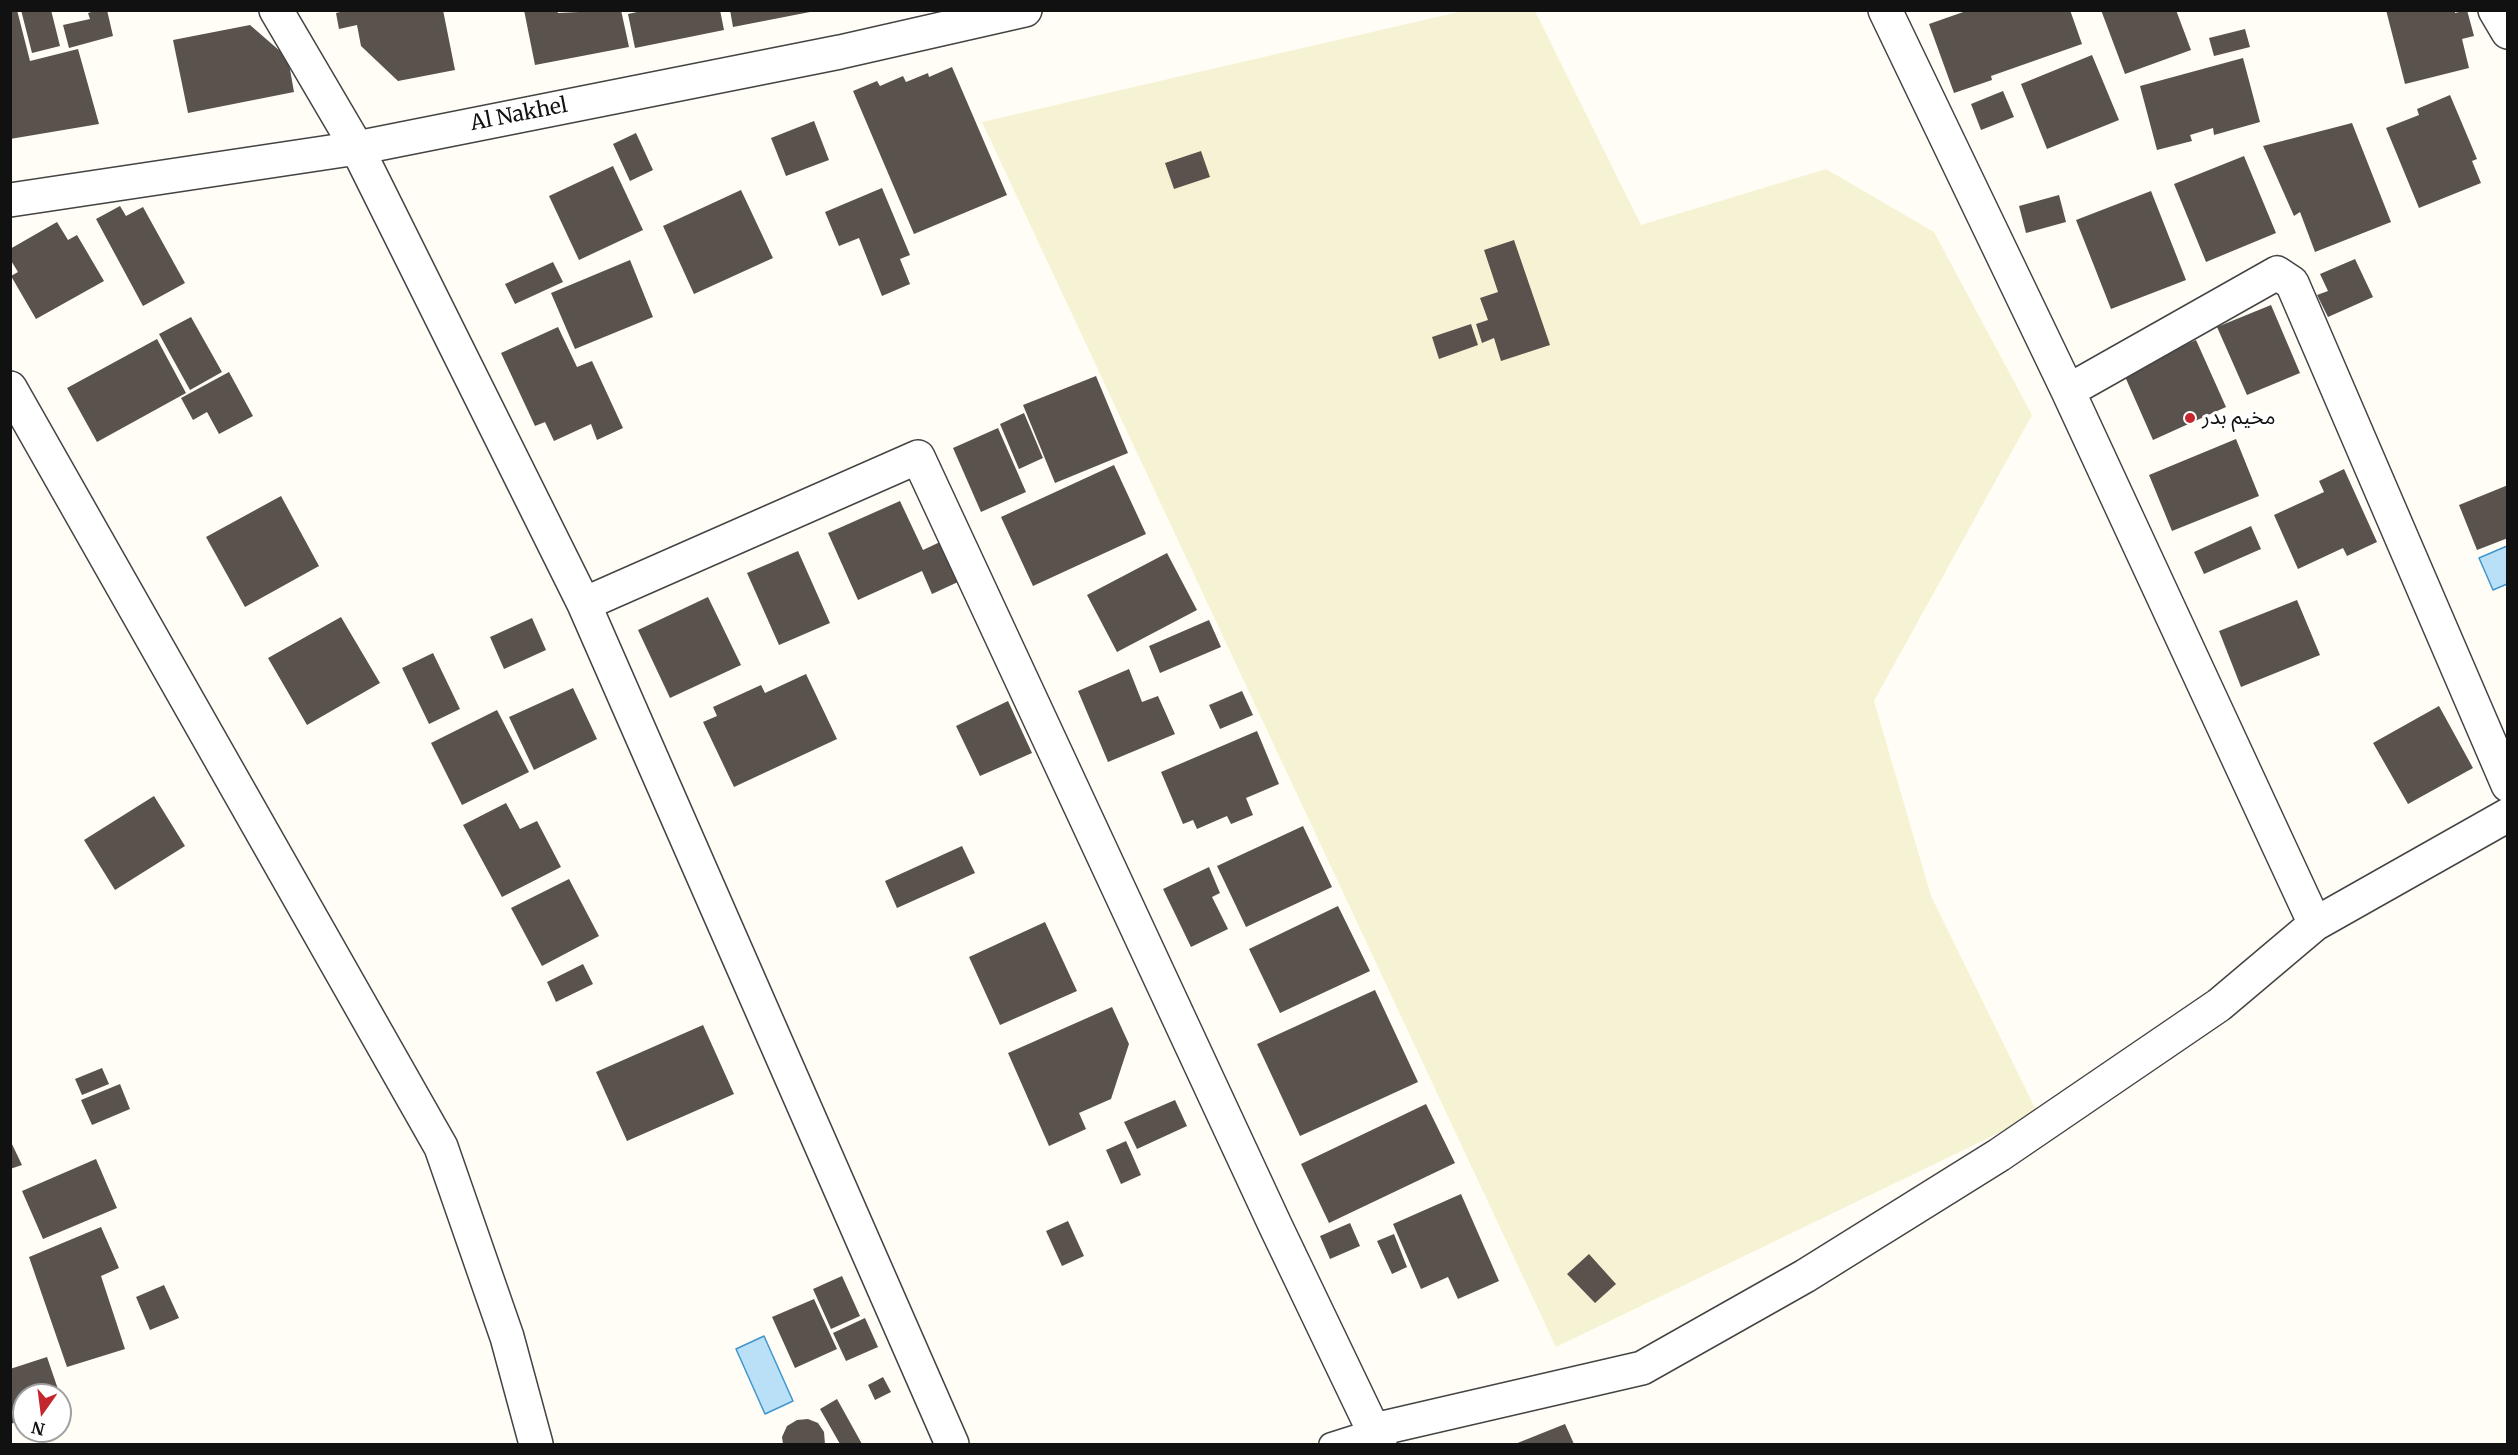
<!DOCTYPE html>
<meta charset="utf-8">
<style>
body{margin:0}
#map{position:relative;width:2518px;height:1455px;overflow:hidden;background:#fffdf5;font-family:Merriweather,serif}
canvas{display:block}
.frame{position:absolute;inset:0;border:12px solid #111;pointer-events:none}
.north{position:absolute;left:12px;top:1383px;width:60px;height:60px;box-sizing:border-box;background:#fff;border:2px solid #a0a0a0;border-radius:50%;rotate:194deg;font-size:16px;font-weight:700;line-height:24px;text-align:center;color:#111}
.north::after{content:'';display:block;margin:auto;width:21px;height:27px;background:#c4262e;clip-path:polygon(50% 0,100% 100%,50% 72%,0 100%)}
</style>
<div id="map">
<canvas width="2518" height="1455"></canvas>
<div class="frame"></div>
<div class="north">N</div>
</div>
<script>
const g = document.querySelector('canvas').getContext('2d');
g.lineJoin = 'round';
function fillPath(path, color) { g.fillStyle = color; g.fill(path, 'evenodd'); }
const poly = rows => new Path2D(rows.map(r => 'M' + r).join(''));
function stroke(path, color, width, dash) { g.strokeStyle = color; g.lineWidth = width; g.lineCap = dash ? 'butt' : 'round'; g.setLineDash(dash || []); g.stroke(path); }
function write(font, color, halo, rows, align = 'center') {
  g.font = font + ' Merriweather,"Noto Sans Arabic",serif'; g.lineWidth = 6; g.setLineDash([]); g.textBaseline = 'middle'; g.strokeStyle = halo; g.fillStyle = color; for (const [text, x, y, turn = 0] of rows) {
    g.save(); g.translate(x, y); g.rotate((+turn || 0) * Math.PI / 180); g.textAlign = isNaN(turn) ? turn : align; if (halo) g.strokeText(text, 0, 0); g.fillText(text, 0, 0); g.restore();
  }
}
const farmland = poly([
 [1463,11,1535,11,1641,225,1826,169,1934,232,2032,415,1874,701,1931,896,2038,1114,1556,1347,982,122]
]);
const water = poly([
 [2507,546,2507,584,2493,590,2479,558,2507,546],
 [764,1336,793,1401,765,1414,736,1349,764,1336]
]);
const building = poly([
 [10,10,17,10,30,61,78,49,99,124,10,139],
 [21,10,51,10,60,46,32,53],
 [98,10,107,10,113,36,69,48,63,25,90,19,88,13],
 [348,10,443,10,455,70,398,81,361,46,357,25,339,29,336,13],
 [524,10,557,10,558,13,621,10,629,47,535,65],
 [646,10,720,10,724,30,635,48,628,14],
 [730,10,809,10,810,12,733,27],
 [1969,10,2070,10,2082,44,1991,76,1992,80,1954,93,1929,24],
 [2101,10,2176,10,2191,50,2125,74],
 [2386,10,2455,10,2455,13,2467,10,2474,36,2462,39,2469,68,2405,84],
 [250,25,288,58,294,92,188,113,173,40],
 [2245,29,2250,47,2214,56,2209,38],
 [2092,55,2119,120,2047,149,2021,84],
 [2243,58,2260,122,2214,135,2213,128,2190,135,2192,141,2157,150,2140,86],
 [952,67,1007,195,914,234,853,91,877,81,880,86,903,76,906,82,928,73,929,77],
 [2003,91,2014,117,1981,130,1971,104],
 [2450,95,2477,159,2472,161,2481,183,2419,208,2386,128,2419,115,2417,109],
 [814,121,829,160,786,176,771,138],
 [2352,123,2391,222,2315,252,2300,212,2294,216,2263,146],
 [636,133,653,170,630,181,613,144],
 [1201,151,1210,177,1174,189,1165,163],
 [2244,156,2276,233,2206,262,2174,184],
 [613,166,643,230,579,260,549,196],
 [882,188,910,255,900,259,910,284,882,296,859,238,839,246,825,212],
 [741,190,773,258,694,294,663,226],
 [2151,191,2186,280,2111,309,2076,220],
 [2059,195,2066,222,2026,233,2019,206],
 [120,206,126,216,143,207,185,283,143,306,96,219],
 [57,222,68,240,77,235,104,281,36,319,11,276,18,272,10,259,10,249],
 [1514,240,1550,345,1501,361,1494,338,1482,343,1476,324,1488,320,1480,298,1498,292,1484,250],
 [2355,259,2373,297,2328,317,2317,295,2328,291,2320,274],
 [630,260,653,317,575,349,551,293],
 [553,262,563,282,515,304,505,284],
 [2271,305,2300,373,2247,395,2217,327],
 [191,317,222,372,190,390,159,334],
 [1471,324,1478,345,1439,359,1432,337],
 [558,327,577,367,592,361,623,428,597,440,591,424,554,441,545,422,535,426,501,353],
 [157,339,186,393,97,442,67,388],
 [2196,340,2226,407,2153,440,2123,372],
 [229,372,253,416,219,434,207,412,193,420,181,398],
 [1096,376,1128,453,1055,483,1023,405],
 [1024,413,1043,458,1019,469,1000,424],
 [998,428,1026,492,981,512,953,448],
 [2236,439,2259,496,2172,531,2149,475],
 [1114,465,1146,534,1033,586,1001,517],
 [2344,469,2377,542,2347,556,2343,548,2298,569,2274,515,2324,492,2319,481],
 [2508,485,2508,538,2477,550,2459,505],
 [281,496,319,566,245,607,206,537],
 [900,501,923,550,940,542,958,582,932,594,922,571,858,600,828,533],
 [2251,526,2261,549,2204,574,2194,552],
 [798,551,830,623,779,645,747,573],
 [1167,553,1197,610,1117,652,1087,595],
 [708,597,741,665,670,698,638,630],
 [2297,600,2320,655,2241,687,2219,631],
 [341,617,380,683,307,725,268,658],
 [532,618,546,650,504,669,490,637],
 [1209,620,1221,647,1160,673,1149,646],
 [433,653,460,709,429,724,402,668],
 [1129,669,1142,702,1158,696,1175,734,1108,762,1078,691],
 [806,674,837,739,734,787,703,722,717,716,713,707,761,685,765,693],
 [573,688,597,739,534,770,509,717],
 [1242,691,1253,715,1220,729,1209,705],
 [1008,701,1032,753,980,776,956,726],
 [2439,706,2473,768,2408,804,2373,743],
 [497,710,529,772,462,805,431,743],
 [1257,731,1279,784,1246,798,1253,815,1231,824,1227,816,1197,829,1193,820,1183,824,1161,772],
 [154,796,185,846,115,890,84,840],
 [506,803,520,829,537,821,561,867,502,897,463,825],
 [1303,826,1332,887,1246,927,1217,866],
 [962,846,975,873,897,908,885,881],
 [1209,867,1220,893,1212,897,1228,929,1191,947,1163,889],
 [569,879,599,936,542,966,511,908],
 [1338,906,1370,971,1280,1013,1249,949],
 [1045,922,1077,991,1000,1025,969,957],
 [583,964,593,984,556,1002,547,982],
 [1375,990,1418,1082,1300,1136,1257,1044],
 [1112,1007,1129,1044,1111,1099,1079,1113,1086,1129,1049,1146,1008,1053],
 [703,1025,734,1094,627,1141,596,1072],
 [102,1068,109,1084,82,1095,75,1079],
 [120,1084,130,1109,92,1125,81,1100],
 [1175,1100,1187,1126,1137,1149,1124,1122],
 [1426,1104,1455,1163,1329,1223,1301,1164],
 [10,1140,22,1165,10,1169],
 [1126,1141,1141,1175,1121,1184,1106,1150],
 [96,1159,117,1208,43,1239,22,1191],
 [1461,1194,1499,1281,1458,1299,1448,1277,1421,1289,1393,1224],
 [1068,1221,1084,1256,1062,1266,1046,1231],
 [1350,1223,1360,1246,1330,1259,1320,1236],
 [101,1227,119,1268,101,1276,125,1349,67,1367,29,1257],
 [1394,1234,1407,1267,1392,1274,1377,1241],
 [1589,1254,1616,1284,1595,1303,1567,1274],
 [842,1276,860,1316,831,1329,813,1289],
 [164,1285,179,1318,150,1330,136,1297],
 [814,1299,837,1349,795,1368,772,1317],
 [865,1318,878,1347,846,1361,833,1333],
 [47,1357,60,1395,24,1395,24,1420,10,1424,10,1369],
 [883,1377,891,1392,875,1400,868,1385],
 [837,1399,862,1444,840,1444,820,1409],
 [808,1419,818,1423,824,1432,825,1444,783,1444,782,1437,787,1426,797,1420],
 [1565,1424,1574,1444,1515,1444]
]);
const lane = poly([
 [1330,1444,1374,1430]
]);
const street = poly([
 [276,10,357,148,584,604,952,1444],
 [1885,10,2068,391,2315,924],
 [2495,10,2508,32],
 [10,200,357,148,840,52,1025,10],
 [10,388,441,1147,507,1337,536,1444],
 [2068,391,2277,273,2292,283,2508,785],
 [584,604,918,457,1276,1227,1380,1444],
 [1374,1430,1642,1368,1805,1276,1999,1155,2219,1005,2315,924,2508,815]
]);
const markers = [
 [2190,418,6,"#c4262e"]
];
const streetNames = [
 ["Al Nakhel",519,115,-11]
];
const poiNames = [
 ["مخيم بدر",2202,418]
];
fillPath(farmland, '#f6f3d4');
fillPath(water, '#b9e0f7');
stroke(water, '#3f96cf', 1.5);
fillPath(building, '#5a524d');
stroke(lane, '#444', 24);
stroke(street, '#444', 36);
stroke(lane, '#fff', 21);
stroke(street, '#fff', 33);
for (const [x, y, r, color] of markers) { const dot = new Path2D(); dot.arc(x, y, r, 0, 2 * Math.PI); g.fillStyle = color; g.fill(dot); stroke(dot, '#fff', 2); }
write('21px', '#111', '#fff', streetNames);
write('21px', '#111', '#fff', poiNames, 'left');
</script>
